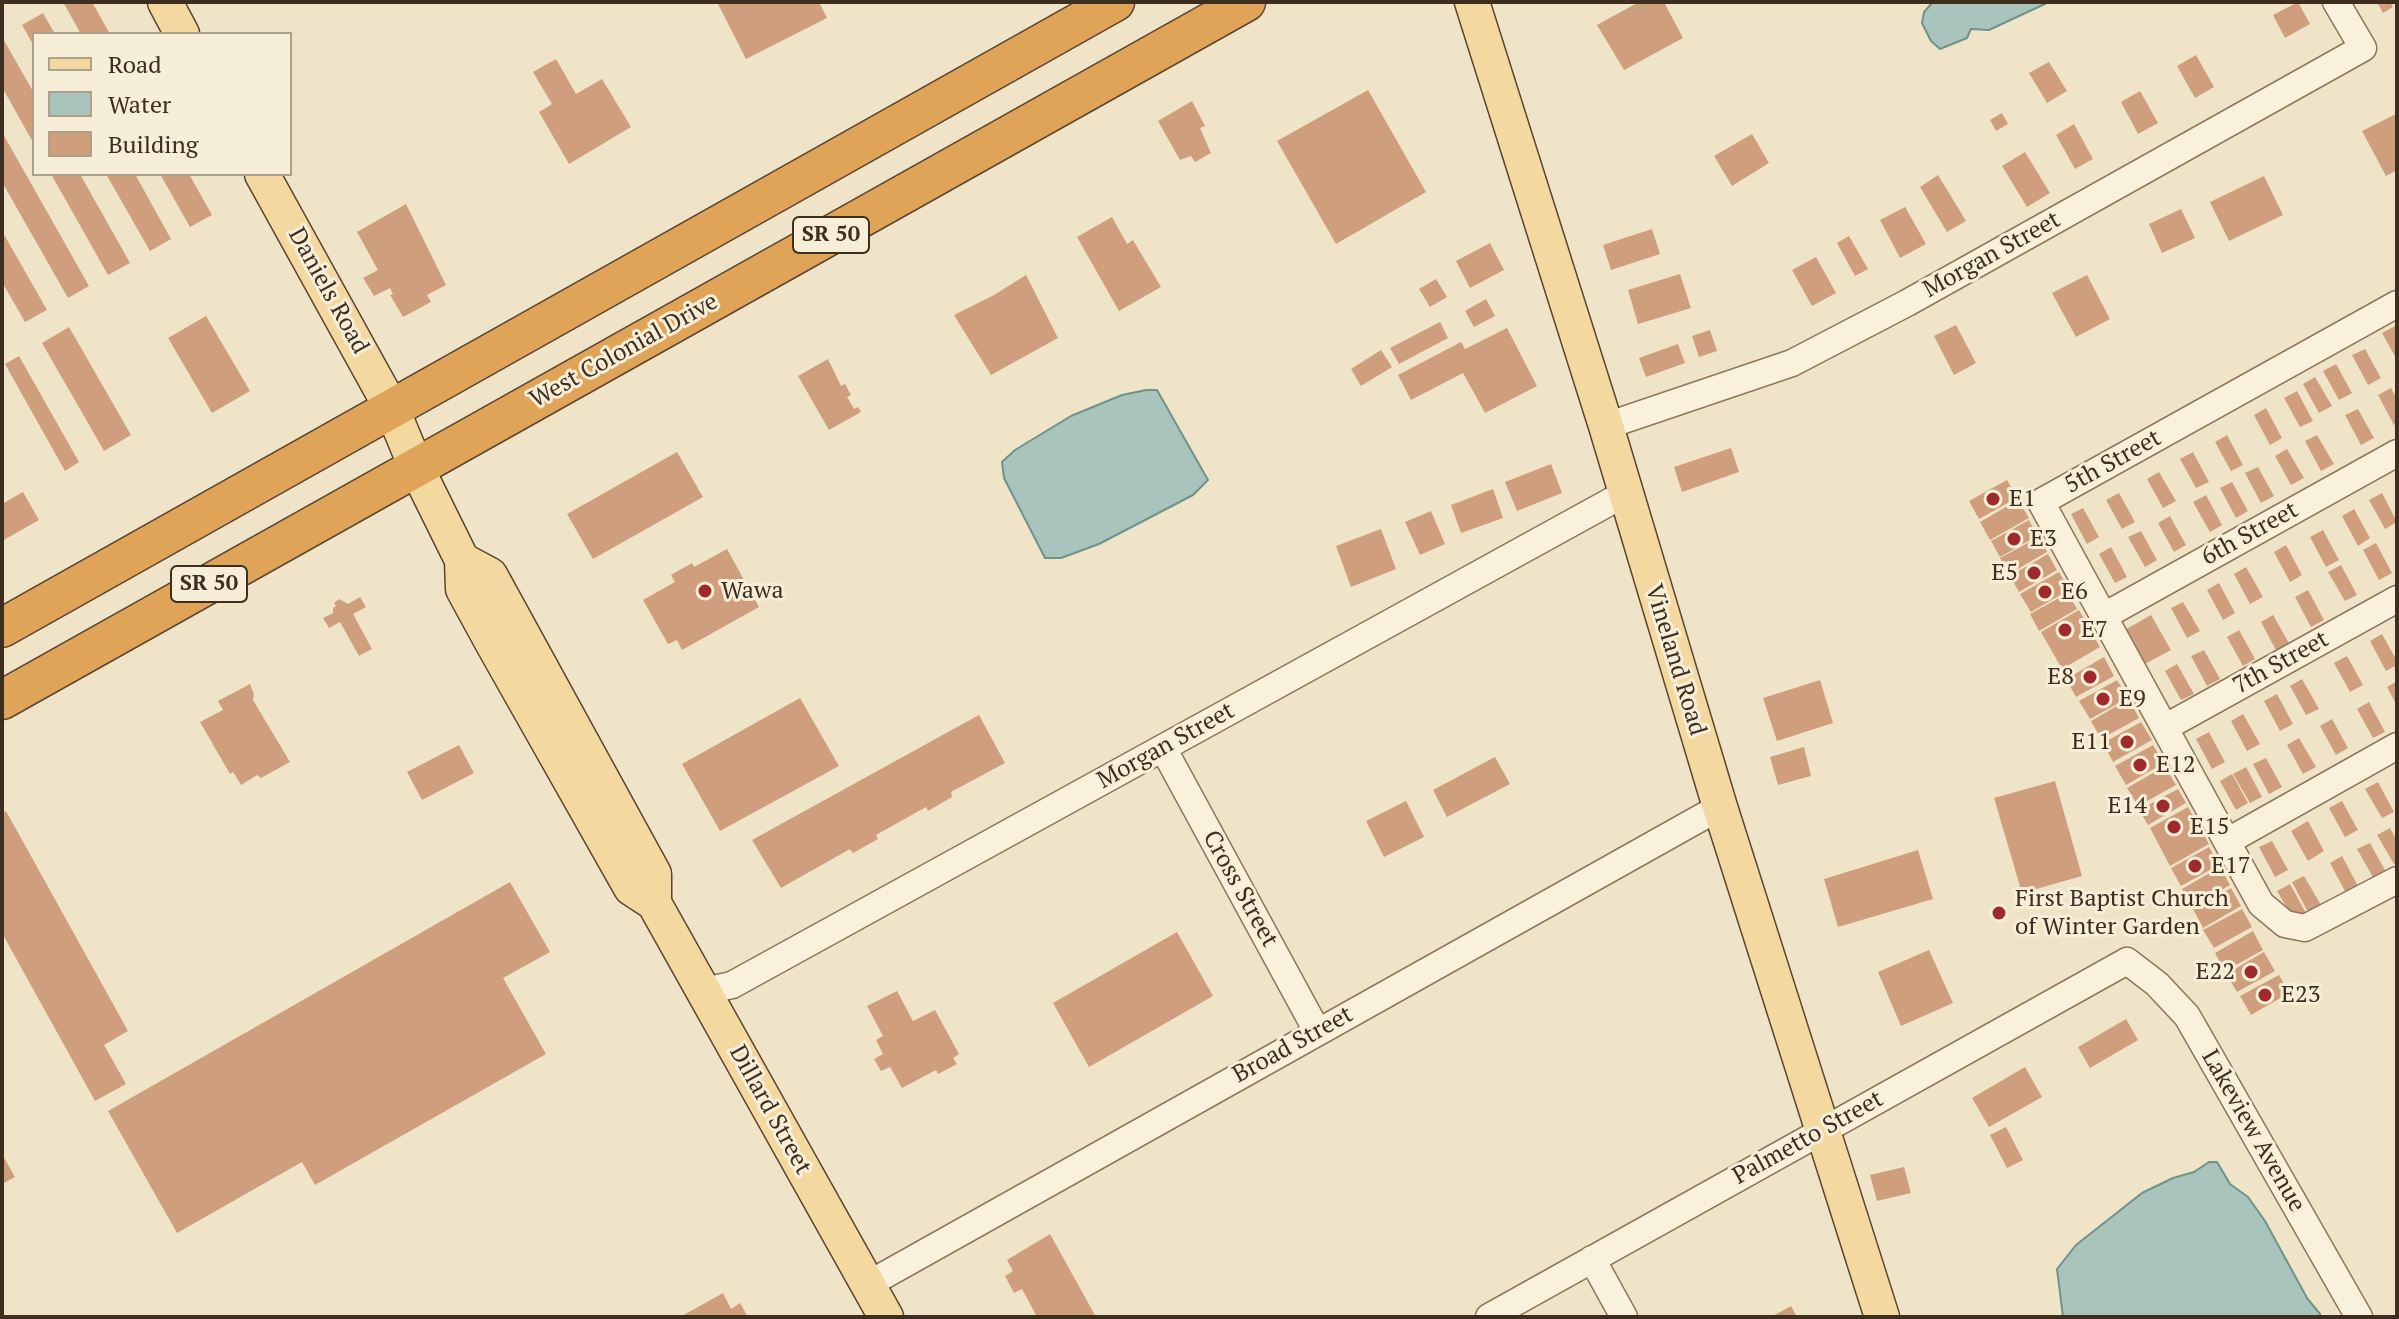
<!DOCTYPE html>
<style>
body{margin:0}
#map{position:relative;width:2399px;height:1319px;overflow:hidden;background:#f0e4c8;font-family:"PT Serif",serif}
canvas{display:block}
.frame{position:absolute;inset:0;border:4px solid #3d2e20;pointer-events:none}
.legend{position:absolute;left:32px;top:32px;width:260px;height:144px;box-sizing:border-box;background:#f7eed8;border:2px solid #ada18e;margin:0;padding:10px 14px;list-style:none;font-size:24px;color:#3d2e20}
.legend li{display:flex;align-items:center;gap:16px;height:40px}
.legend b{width:40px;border:2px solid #ada18e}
</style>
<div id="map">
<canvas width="2399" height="1319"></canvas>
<div class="frame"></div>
<ul class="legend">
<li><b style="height:10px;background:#f3d9a0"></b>Road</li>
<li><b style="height:22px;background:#a9c4bc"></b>Water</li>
<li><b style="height:22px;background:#cf9f7d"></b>Building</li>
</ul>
</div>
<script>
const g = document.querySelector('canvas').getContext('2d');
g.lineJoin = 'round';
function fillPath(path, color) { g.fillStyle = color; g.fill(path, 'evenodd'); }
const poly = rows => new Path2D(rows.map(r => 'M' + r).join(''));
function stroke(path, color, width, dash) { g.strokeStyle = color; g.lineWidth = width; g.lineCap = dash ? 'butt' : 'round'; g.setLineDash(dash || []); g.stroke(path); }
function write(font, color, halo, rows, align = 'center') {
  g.font = font + ' "PT Serif",serif'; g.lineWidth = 6; g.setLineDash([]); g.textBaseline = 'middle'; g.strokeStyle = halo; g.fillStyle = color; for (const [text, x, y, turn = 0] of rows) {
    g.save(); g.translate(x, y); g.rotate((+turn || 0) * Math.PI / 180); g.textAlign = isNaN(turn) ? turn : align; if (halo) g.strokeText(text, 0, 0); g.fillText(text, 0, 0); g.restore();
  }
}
const water = poly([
 [1933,2,2049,2,1989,30,1971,29,1967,38,1940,49,1931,41,1922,23,1924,12,1933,2],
 [1146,390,1157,390,1208,480,1193,495,1099,544,1061,558,1045,558,1004,478,1002,462,1015,450,1071,416,1122,395,1146,390],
 [2209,1162,2217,1162,2230,1184,2248,1197,2265,1221,2307,1298,2320,1314,2320,1317,2063,1317,2057,1269,2076,1245,2142,1193,2173,1178,2194,1172,2209,1162]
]);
const building = poly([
 [63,2,92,2,110,34,81,34],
 [717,2,819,2,827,18,746,59],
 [1639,2,1664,2,1683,38,1624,70,1597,25],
 [2298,2,2310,24,2285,38,2273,15],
 [2377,2,2390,2,2393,7,2383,13],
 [43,13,55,34,34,34,34,46,22,25],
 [2,37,34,93,34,144,2,87],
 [2196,55,2214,87,2195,98,2177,66],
 [556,59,576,94,602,79,631,127,569,164,539,112,552,104,533,72],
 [2049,62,2067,91,2047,103,2029,73],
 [1368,90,1426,192,1336,244,1277,141],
 [2140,91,2158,123,2138,134,2121,102],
 [1192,101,1205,126,1200,128,1211,153,1195,162,1191,156,1180,160,1158,121],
 [2002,113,2008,124,1996,131,1990,120],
 [2396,114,2397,170,2386,176,2362,131],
 [2074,124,2093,159,2075,169,2056,135],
 [2,132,89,286,68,298,2,182],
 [1752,134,1769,163,1732,186,1714,156],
 [2025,152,2050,193,2027,207,2002,166],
 [51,174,80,174,130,263,108,275],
 [106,174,135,174,171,239,150,251],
 [160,174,189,174,212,215,190,227],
 [1938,175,1966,221,1947,232,1920,187],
 [2264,176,2283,215,2229,241,2210,202],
 [406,204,446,285,427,295,431,302,403,317,390,295,393,294,390,288,374,296,363,278,378,270,357,232],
 [1905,207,1926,244,1900,258,1880,220],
 [2181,209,2195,238,2162,253,2149,224],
 [1112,217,1127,244,1133,240,1161,287,1119,311,1077,237],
 [1652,229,1660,254,1611,270,1603,245],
 [2,231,47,310,25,322,2,282],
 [1849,236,1868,269,1855,276,1837,243],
 [1490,243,1504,270,1470,288,1456,261],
 [1816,257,1836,293,1812,306,1792,270],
 [1680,274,1691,308,1638,324,1628,290],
 [1026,275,1058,338,991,375,954,315,994,295],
 [2087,275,2110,319,2076,337,2052,293],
 [1436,279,1447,297,1430,307,1419,289],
 [1486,299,1495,316,1474,327,1465,311],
 [206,316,250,391,212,413,168,338],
 [1440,322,1448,338,1399,364,1390,348],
 [1956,325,1976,363,1954,375,1934,336],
 [2395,326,2397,330,2397,360,2382,333],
 [69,327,131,435,104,451,42,343],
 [1507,328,1537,386,1485,413,1463,373,1411,400,1398,375,1461,342,1465,349],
 [1710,330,1717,351,1699,357,1692,336],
 [1678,344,1685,363,1646,377,1639,358],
 [2365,349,2381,378,2368,385,2352,355],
 [1381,350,1392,367,1361,386,1351,369],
 [19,356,79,462,65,471,5,364],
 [828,359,841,386,845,384,851,395,847,397,854,409,858,407,861,412,829,430,798,376],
 [2336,364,2352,393,2339,400,2323,371],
 [2315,377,2332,406,2319,413,2303,384],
 [2391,388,2397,399,2397,423,2394,425,2378,395],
 [2297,391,2313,421,2300,427,2284,398],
 [2266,408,2282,438,2270,445,2254,415],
 [2358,409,2374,438,2361,445,2345,415],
 [2227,435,2243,465,2231,471,2215,442],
 [2317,435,2334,464,2321,471,2305,441],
 [1731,448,1739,472,1682,492,1674,467],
 [2287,449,2304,478,2291,485,2275,456],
 [677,452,703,497,593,559,567,514],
 [2193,452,2209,482,2196,488,2180,459],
 [1551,464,1562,493,1517,511,1505,482],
 [2258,467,2274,496,2261,503,2245,473],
 [2159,472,2176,501,2163,508,2147,479],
 [2007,480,2017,498,1979,519,1969,501],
 [2232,482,2248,511,2236,518,2220,488],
 [1493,489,1503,518,1461,533,1451,505],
 [23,492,39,520,2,541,2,504],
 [2119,493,2135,522,2122,529,2106,500],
 [2382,493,2397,522,2385,529,2369,500],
 [2206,495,2222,525,2210,532,2193,502],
 [2018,500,2029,518,1990,540,1980,522],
 [2083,508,2099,537,2087,544,2071,514],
 [2354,509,2370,538,2358,546,2342,516],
 [1431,511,1445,544,1420,555,1405,522],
 [2170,516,2186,545,2174,552,2158,523],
 [2029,520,2037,536,2000,557,1991,541],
 [1381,529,1396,569,1351,587,1336,546],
 [2323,530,2339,560,2326,567,2310,537],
 [2141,531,2157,560,2145,567,2128,537],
 [2039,537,2047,552,2009,574,2000,558],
 [2376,543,2392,573,2379,580,2363,550],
 [2286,545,2302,575,2290,582,2274,552],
 [2111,547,2127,577,2115,583,2099,554],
 [727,549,759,607,682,650,677,640,668,644,643,600,675,582,671,575,692,563,694,567],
 [2048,554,2057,570,2019,592,2010,576],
 [2341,565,2357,595,2345,601,2328,572],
 [2246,567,2263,597,2250,604,2234,574],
 [2059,572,2069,590,2031,612,2020,594],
 [2219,583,2235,613,2223,620,2207,590],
 [2308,590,2324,620,2311,627,2295,597],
 [2068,593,2077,609,2039,631,2030,614],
 [360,597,366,607,353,614,372,649,359,656,340,622,329,628,323,618,333,613,333,608,336,606,334,603,339,599,348,604],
 [2183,602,2200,631,2187,638,2171,608],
 [2079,610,2100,647,2062,669,2041,632],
 [2151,615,2171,650,2143,665,2123,631],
 [2273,615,2290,645,2277,652,2261,622],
 [2239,630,2255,659,2243,666,2227,637],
 [2382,634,2397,661,2397,665,2386,671,2370,641],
 [2204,650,2220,679,2207,686,2191,656],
 [2347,656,2363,685,2350,692,2334,663],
 [2104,657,2114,676,2076,697,2066,679],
 [2177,664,2194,694,2181,700,2165,671],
 [2302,679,2319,709,2306,715,2290,686],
 [1820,680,1833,723,1777,741,1763,698],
 [2117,680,2128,698,2090,719,2079,701],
 [2397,681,2397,706,2387,687],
 [250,684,254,694,253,700,290,762,261,778,257,775,241,785,233,772,230,774,200,722,223,710,218,701],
 [2277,694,2293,724,2280,731,2264,701],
 [800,698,839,766,720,831,682,764],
 [2129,699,2139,718,2101,739,2091,721],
 [2369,702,2385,732,2373,738,2357,709],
 [2243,714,2260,744,2247,751,2231,721],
 [979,715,1005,763,951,792,952,797,928,811,926,807,876,835,878,839,853,853,850,849,781,888,752,840],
 [2332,719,2348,748,2336,755,2320,726],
 [2141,722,2152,740,2113,762,2103,743],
 [2209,732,2225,762,2212,769,2196,739],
 [2299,738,2316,767,2303,774,2287,745],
 [459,745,474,773,422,800,407,772],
 [2153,745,2164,763,2126,785,2115,766],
 [1804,747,1811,776,1778,785,1770,757],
 [1495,757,1510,784,1447,817,1433,790],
 [2266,758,2282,787,2269,794,2253,764],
 [2165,766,2176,785,2138,806,2127,788],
 [2246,767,2262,797,2250,803,2233,774],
 [2232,774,2248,803,2236,810,2220,781],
 [2055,781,2082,876,2022,893,1994,798],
 [2378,782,2394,812,2382,818,2365,789],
 [2178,789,2186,803,2148,825,2139,810],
 [1406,801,1424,837,1384,857,1366,821],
 [2342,801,2358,830,2345,837,2329,808],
 [2188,807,2209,844,2170,866,2150,828],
 [6,811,128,1031,104,1045,126,1084,95,1101,2,933,2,813],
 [2308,821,2324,851,2308,861,2291,831],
 [2390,828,2397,841,2397,863,2394,864,2377,835],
 [2272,841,2288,870,2275,877,2259,847],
 [2370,843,2386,872,2374,879,2357,849],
 [2209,847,2219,865,2181,886,2171,868],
 [1918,850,1933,899,1838,927,1824,879],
 [2342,856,2358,886,2346,893,2330,863],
 [2220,867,2230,885,2192,907,2182,889],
 [2304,876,2321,905,2308,912,2292,882],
 [510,882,550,952,503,978,546,1054,315,1185,302,1162,177,1233,108,1111],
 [2290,884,2306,913,2294,920,2277,891],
 [2231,888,2241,906,2203,928,2193,909],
 [2242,909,2252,927,2214,948,2203,930],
 [2253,931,2263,950,2225,971,2215,953],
 [1177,932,1213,996,1089,1067,1053,1003],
 [1929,950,1953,1003,1901,1026,1878,972],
 [2264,952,2275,971,2237,992,2226,974],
 [2279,975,2289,993,2251,1015,2240,996],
 [897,991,913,1021,935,1010,959,1054,953,1058,957,1064,938,1074,936,1070,902,1088,890,1067,881,1071,874,1059,883,1054,876,1040,883,1036,867,1006],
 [2126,1019,2138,1040,2090,1068,2078,1047],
 [2025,1067,2042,1097,1989,1127,1972,1098],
 [2006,1127,2023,1160,2007,1168,1990,1135],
 [2,1154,15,1177,2,1184],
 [1904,1167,1911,1193,1877,1201,1870,1175],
 [1050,1234,1096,1317,1037,1317,1022,1289,1014,1293,1005,1276,1013,1271,1007,1260],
 [723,1293,731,1309,740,1303,748,1317,680,1317],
 [1791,1306,1797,1317,1771,1317]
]);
const minor = poly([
 [2397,304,2041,502,2261,904,2285,924,2305,928,2397,880],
 [1606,426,1792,363,1907,303,2363,48,2336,2],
 [2104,616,2397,453],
 [2166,727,2397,599],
 [1163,748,1317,1031],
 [2228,841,2397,746],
 [704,991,732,985,1626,493],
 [1592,1259,1624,1317],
 [867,1285,1720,807],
 [1489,1317,2127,961,2157,984,2187,1016,2359,1317]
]);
const major = poly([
 [165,2,182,34],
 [1472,2,1606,426,1720,807,1882,1317],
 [262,174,392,409,416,467,462,560,463,589,493,644,631,888,654,903,886,1317],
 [462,560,490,575,654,874,654,903]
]);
const highway = poly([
 [2,628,1115,2],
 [2,700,1246,2]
]);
const markers = [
 [1993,499,8,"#9e2a2b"],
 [2014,539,8,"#9e2a2b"],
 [2034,573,8,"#9e2a2b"],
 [705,591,8,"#9e2a2b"],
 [2045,592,8,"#9e2a2b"],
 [2065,630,8,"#9e2a2b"],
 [2090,677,8,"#9e2a2b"],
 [2103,699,8,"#9e2a2b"],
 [2127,742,8,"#9e2a2b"],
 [2140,765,8,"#9e2a2b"],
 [2163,806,8,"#9e2a2b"],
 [2174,827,8,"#9e2a2b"],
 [2195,866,8,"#9e2a2b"],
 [1999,913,8,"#9e2a2b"],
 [2251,972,8,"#9e2a2b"],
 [2265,995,8,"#9e2a2b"]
];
const shields = [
 [831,235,76],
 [209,584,76]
];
const shieldNames = [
 ["SR 50",831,235],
 ["SR 50",209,584]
];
const streetNames = [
 ["Morgan Street",1992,255,-29],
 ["Daniels Road",328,291,61],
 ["West Colonial Drive",624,351,-29],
 ["5th Street",2113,462,-29],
 ["6th Street",2250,534,-29],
 ["Vineland Road",1675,660,73],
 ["7th Street",2281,663,-29],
 ["Morgan Street",1166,746,-29],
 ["Cross Street",1240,889,61],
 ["Broad Street",1293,1045,-29],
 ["Dillard Street",770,1110,61],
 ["Lakeview Avenue",2253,1131,60],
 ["Palmetto Street",1808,1138,-29]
];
const poiNames = [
 ["E1",2009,499],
 ["E3",2030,539],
 ["E5",2018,573,"right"],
 ["Wawa",721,591],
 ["E6",2061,592],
 ["E7",2081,630],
 ["E8",2074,677,"right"],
 ["E9",2119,699],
 ["E11",2111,742,"right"],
 ["E12",2156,765],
 ["E14",2147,806,"right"],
 ["E15",2190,827],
 ["E17",2211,866],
 ["First Baptist Church",2015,899],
 ["of Winter Garden",2015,927],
 ["E22",2235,972,"right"],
 ["E23",2281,995]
];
fillPath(water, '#a9c4bc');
stroke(water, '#6f938a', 2);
fillPath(building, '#cf9f7d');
stroke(minor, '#8d765c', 29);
stroke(major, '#5b4430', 37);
stroke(highway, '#5b4430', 41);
stroke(minor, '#faf1dc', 26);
stroke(major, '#f3d9a0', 34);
stroke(highway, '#e0a458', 38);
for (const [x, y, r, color] of markers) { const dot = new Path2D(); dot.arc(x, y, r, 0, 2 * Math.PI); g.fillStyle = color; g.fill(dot); stroke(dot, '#f7eed8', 3); }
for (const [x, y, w] of shields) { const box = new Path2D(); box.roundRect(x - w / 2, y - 18, w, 36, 6); g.fillStyle = '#f7eed8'; g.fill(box); stroke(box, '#3d2e20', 2); }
write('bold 22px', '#3d2e20', null, shieldNames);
write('24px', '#3d2e20', '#f7eed8', streetNames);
write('24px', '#3d2e20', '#f7eed8', poiNames, 'left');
</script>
